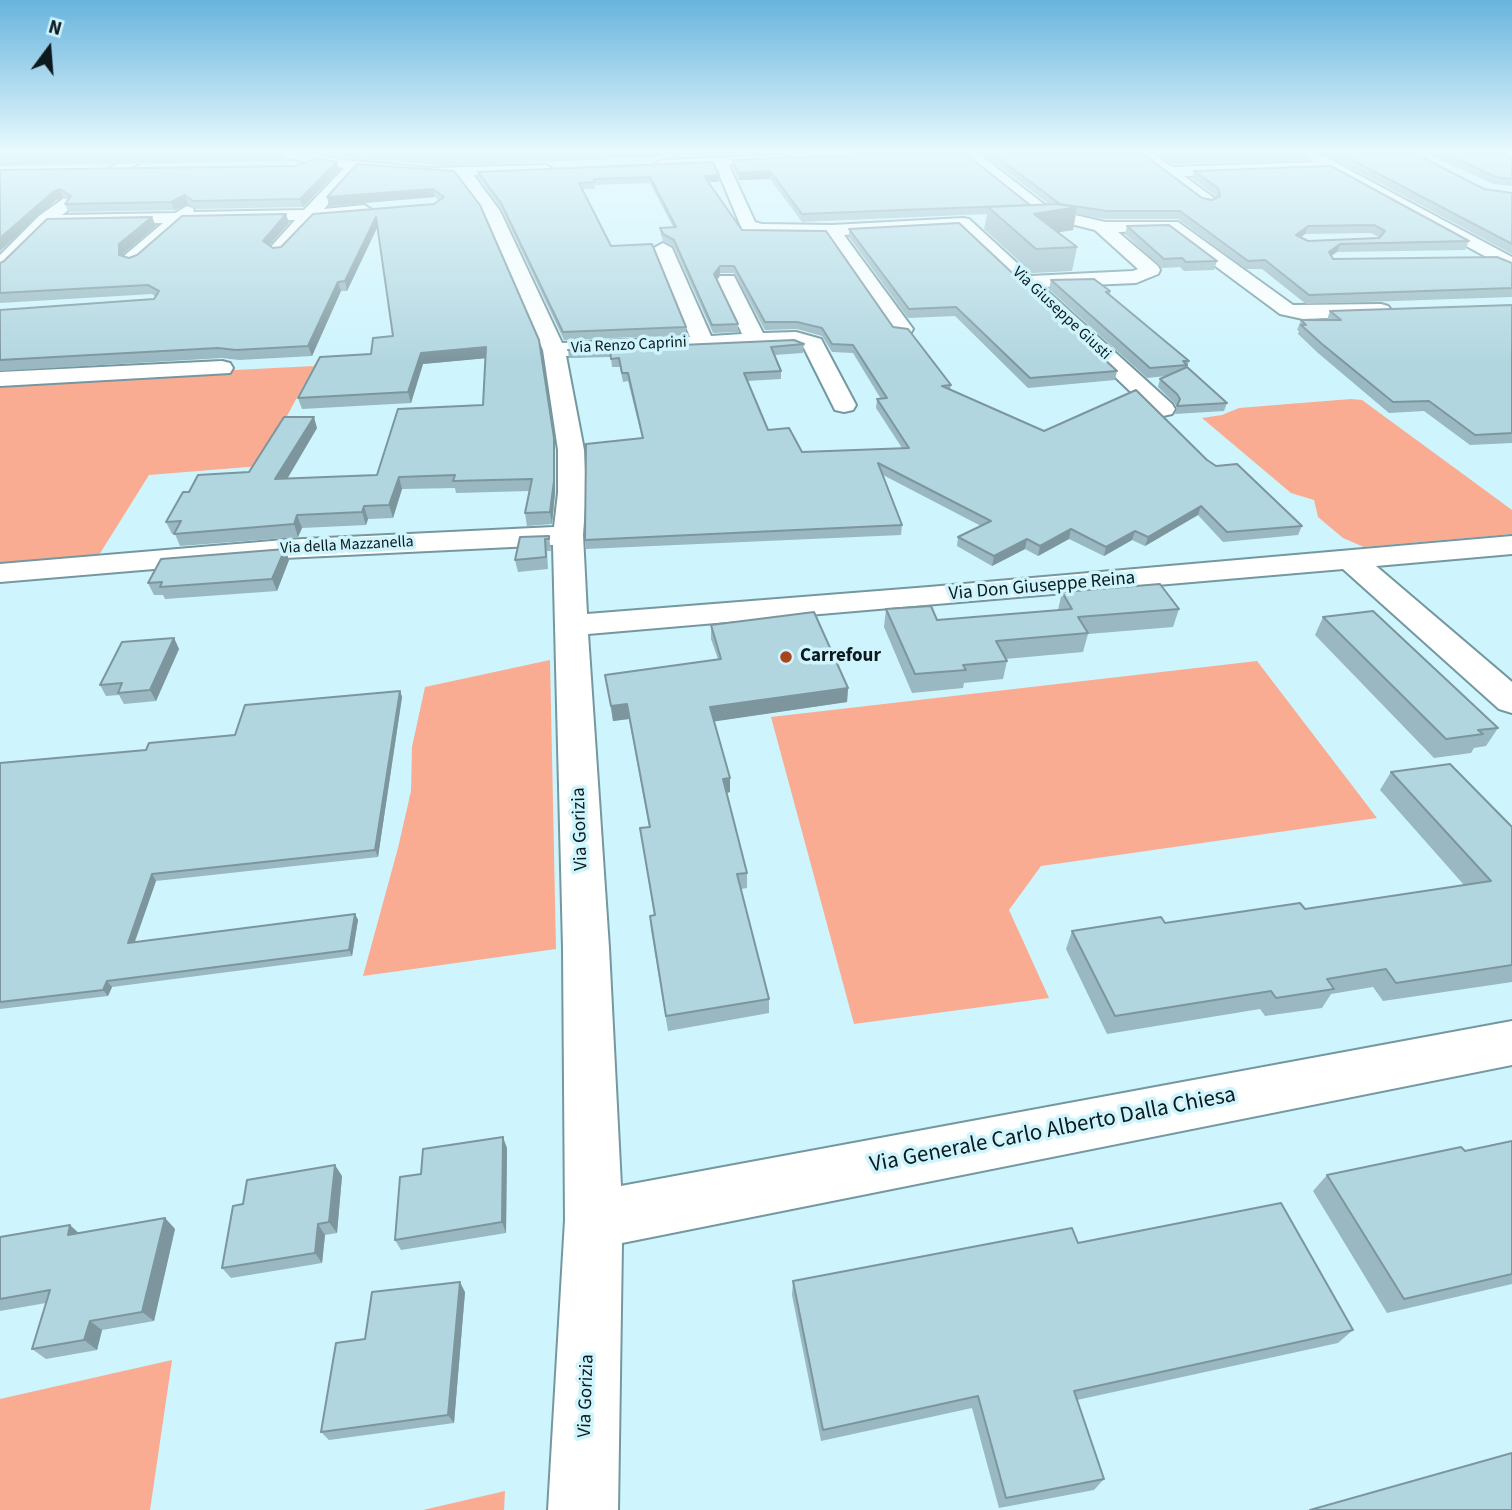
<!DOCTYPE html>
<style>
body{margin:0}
#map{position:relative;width:1512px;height:1510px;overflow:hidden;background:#cef4fd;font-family:"Source Sans 3",sans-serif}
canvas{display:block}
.north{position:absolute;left:14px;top:14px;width:70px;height:70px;-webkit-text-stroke:5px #cef4fd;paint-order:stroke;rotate:16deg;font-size:19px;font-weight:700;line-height:28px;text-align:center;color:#0c1a1d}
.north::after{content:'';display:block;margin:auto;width:24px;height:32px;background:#0c1a1d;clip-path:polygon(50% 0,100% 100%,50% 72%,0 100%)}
</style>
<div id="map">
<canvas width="1512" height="1510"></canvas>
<div class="north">N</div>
</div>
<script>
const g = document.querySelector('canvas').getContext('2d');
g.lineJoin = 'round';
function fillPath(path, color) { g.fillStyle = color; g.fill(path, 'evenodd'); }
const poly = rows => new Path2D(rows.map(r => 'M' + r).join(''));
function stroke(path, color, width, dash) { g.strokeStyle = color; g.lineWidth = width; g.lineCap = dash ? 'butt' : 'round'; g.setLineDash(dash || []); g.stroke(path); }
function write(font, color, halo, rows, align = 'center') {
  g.font = font + ' "Source Sans 3",sans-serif'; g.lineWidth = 7; g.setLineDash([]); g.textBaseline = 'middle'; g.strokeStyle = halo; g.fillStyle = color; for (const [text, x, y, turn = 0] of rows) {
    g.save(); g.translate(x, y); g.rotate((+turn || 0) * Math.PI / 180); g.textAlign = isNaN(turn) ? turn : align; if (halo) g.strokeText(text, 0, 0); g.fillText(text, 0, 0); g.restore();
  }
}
const green = poly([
 [314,366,260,466,149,475,99,555,0,563,0,382],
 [1351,399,1362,400,1512,510,1512,534,1364,547,1343,538,1318,517,1314,500,1291,493,1202,418,1222,415,1239,408],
 [550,660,556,949,363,976,398,848,411,791,412,747,425,687],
 [1257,661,1377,818,1041,866,1009,910,1049,998,854,1024,771,717],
 [172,1360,150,1510,0,1510,0,1399],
 [505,1491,504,1510,423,1510]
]);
const minor = poly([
 [144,151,162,151,109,179,62,215,175,213,187,206,193,208,194,212,304,210,346,166,351,165,358,169,324,209,364,205,372,210,364,215,314,220,283,254,277,255,268,250,295,220,184,222,139,263,132,265,125,263,123,259,125,255,163,223,50,225,7,269,0,271,0,255,39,216,99,173,144,151],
 [959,151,975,151,1058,215,1075,215,1105,222,1178,222,1293,305,1381,304,1388,306,1391,310,1388,314,1381,316,1303,319,1280,314,1168,231,1118,232,1158,266,1160,270,1158,274,1136,283,1043,287,1172,404,1175,409,1172,414,1163,416,1154,414,959,228,844,235,913,329,910,334,902,335,894,334,827,235,760,234,742,229,714,162,721,158,726,159,755,222,762,224,832,225,963,218,969,219,1031,276,1133,271,1138,269,1095,230,1075,225,1015,225,1013,221,1015,217,1037,216,959,151],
 [1133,151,1149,151,1172,167,1314,162,1297,151,1314,151,1512,257,1512,271,1329,171,1184,176,1214,198,1216,201,1208,206,1202,204,1133,151],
 [464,168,469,169,500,211,562,343,690,337,654,248,663,243,672,248,711,336,742,334,717,280,720,276,734,276,763,333,796,332,821,339,856,405,853,410,844,412,835,410,804,348,794,345,566,356,584,450,586,493,583,535,587,614,929,587,1512,536,1512,554,1376,566,1512,682,1512,713,1499,709,1343,569,588,634,609,948,621,1186,1512,1021,1512,1065,622,1243,618,1510,548,1510,565,1220,563,948,553,545,284,558,0,582,0,564,284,540,554,527,558,493,558,450,543,350,484,212,457,177,459,169,464,168],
 [222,361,230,363,233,368,230,373,0,386,0,372,222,361]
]);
const major = poly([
 [261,151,293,151,344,160,431,168,546,165,553,169,546,173,431,176,344,168,268,155,261,151],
 [784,155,791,159,789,162,662,168,655,164,662,160,784,155]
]);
const wall = poly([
 [0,151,284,153,286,161,0,166],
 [308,151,786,151,447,166,344,157],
 [983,151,1139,151,1202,198,1212,200,1216,198,1216,196,1192,178,1194,171,1469,241,1465,250,1337,252,1331,256,1333,259,1512,263,1512,297,1306,304,1262,269,1246,269,1178,219,1105,219,1076,214,1073,230,1058,232,1077,247,1072,271,1032,273,984,229,987,214,802,222,770,179,739,180,733,167,732,160,1030,205,1049,204,982,153],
 [1371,233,1380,238,1308,241,1301,237,1305,234],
 [1154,151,1305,151,1308,153,1306,160,1173,164],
 [1320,151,1410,151,1484,189,1512,193,1512,254],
 [1421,151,1495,151,1512,157,1512,186,1493,184],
 [337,162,339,170,303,207,196,209,188,204,174,210,68,212,65,204,68,200,63,198,56,200,0,251,0,170,295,166],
 [713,162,719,182,708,182,742,230,893,327,951,385,950,390,1044,431,1207,460,1302,526,1298,535,1223,542,1198,515,1145,546,1132,540,1104,556,1069,539,1038,556,1025,549,992,566,957,546,958,537,981,526,883,475,902,525,901,535,586,549,585,540,642,438,628,381,623,382,620,367,612,367,611,357,569,358,568,350,794,340,804,344,803,353,774,355,781,371,781,379,747,381,768,430,802,452,902,448,876,408,877,399,881,399,853,353,832,352,822,336,797,329,765,330,734,273,720,273,717,278,738,324,738,332,713,333,674,247,663,241,661,235,660,228,673,227,650,183,595,185,595,189,582,189,611,246,686,327,686,335,564,340,502,210,479,178,478,172],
 [454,171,555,450,555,493,552,524,527,526,525,513,529,491,456,493,455,488,402,489,393,518,368,519,366,525,302,528,298,537,180,546,175,534,172,534,166,522,189,492,249,472,317,428,287,479,377,475,483,405,486,358,423,364,411,403,302,409,298,398,371,354,393,336,377,227,347,291,341,291,312,356,239,360,222,358,0,371,0,310,154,299,156,297,152,294,0,303,0,263,156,226,123,254,123,256,129,258,289,223,269,246,273,248,281,247,434,204,439,201,435,197,329,206],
 [1127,226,1217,261,1214,270,1184,271,1180,267,1162,268,1125,234],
 [849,229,1117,371,1115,380,1028,388,955,316,908,318,849,237],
 [1051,280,1110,291,1110,295,1189,361,1187,367,1227,403,1224,411,1175,414,1177,407,1174,403,1158,387,1160,379,1167,376,1147,378,1049,289],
 [1512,305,1512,443,1470,445,1424,411,1389,413,1318,353,1298,334,1299,331,1297,330,1301,320,1327,320,1330,311],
 [549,536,551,551,547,551,548,569,518,572,515,560],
 [285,549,289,560,277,591,165,599,163,595,154,595,148,583],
 [1062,592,1179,609,1173,627,1088,634,1083,652,1005,659,1007,661,1003,679,964,683,963,688,912,693,884,627,886,609,937,620,1058,610],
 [1323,617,1498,728,1486,746,1474,748,1471,753,1434,758,1315,635],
 [711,625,848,688,847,702,714,721,730,792,726,793,747,873,747,888,741,889,769,999,769,1013,668,1031,651,930,650,916,654,915,640,828,649,827,629,719,613,721,605,675,718,659,711,639],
 [174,638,179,649,156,701,124,704,119,695,106,696,100,685],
 [400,691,402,697,378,857,156,881,135,942,355,914,358,920,352,956,112,987,108,996,0,1009,0,763,146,750,235,735],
 [1391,772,1512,827,1512,982,1383,1001,1373,987,1331,994,1322,1008,1265,1016,1260,1009,1107,1034,1066,949,1072,931,1165,923,1305,909,1464,885,1380,790],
 [1512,1141,1512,1284,1387,1313,1313,1191,1327,1175,1465,1151],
 [507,1148,506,1233,401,1250,395,1240,421,1174],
 [342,1176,337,1233,325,1235,322,1263,231,1278,222,1268,243,1204],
 [165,1218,175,1229,154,1321,102,1330,97,1350,46,1359,32,1349,46,1303,0,1311,0,1237,79,1233],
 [1078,1243,1353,1330,1338,1343,1077,1400,1104,1479,1094,1490,999,1508,972,1408,821,1441,792,1295,793,1281],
 [465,1292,454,1423,329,1440,321,1432,365,1339]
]);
const shadedWall = poly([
 [337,162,339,170,303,207,300,199],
 [770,171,770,179,739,180,739,173],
 [719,175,719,182,704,182,704,176],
 [60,189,63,198,56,200,0,251,0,238,53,192],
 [433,189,435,197,329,206,327,197],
 [185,195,188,204,174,210,171,202],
 [1077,207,1073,230,1030,237,1034,214],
 [286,214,289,223,265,250,263,241],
 [152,217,156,226,123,254,123,264,119,255,119,244],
 [376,217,378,226,347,291,345,281],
 [1308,226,1305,234,1294,243,1296,235],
 [1340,244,1337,252,1325,260,1329,252],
 [720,266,720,273,715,281,714,274],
 [338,282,341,291,312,356,308,346],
 [486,347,488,358,423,364,411,403,408,392,421,353],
 [314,417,317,428,280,491,275,479],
 [554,438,555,450,555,493,552,524,550,512],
 [399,477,402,489,393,518,389,505],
 [364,506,368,519,366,525,362,512],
 [1201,506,1198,515,1145,546,1148,537],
 [297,515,302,528,298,537,294,524],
 [1071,529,1069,539,1038,556,1040,546],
 [1135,531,1132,540,1104,556,1106,547],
 [1027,539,1025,549,992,566,994,556],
 [285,549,289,560,277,591,272,579],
 [174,638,179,649,156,701,150,690],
 [848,688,847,702,711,722,710,707],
 [400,691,402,697,378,857,375,850],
 [627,704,629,719,613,721,611,706],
 [730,778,730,792,723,794,723,779],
 [152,874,156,881,132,949,128,943],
 [355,914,358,920,352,956,349,950],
 [107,981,112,987,108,996,103,990],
 [503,1137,507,1148,506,1233,502,1222],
 [335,1165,342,1176,337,1233,329,1222],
 [165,1218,175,1229,154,1321,142,1312],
 [318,1224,325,1235,322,1263,315,1253],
 [70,1225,82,1236,68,1235],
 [460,1282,465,1292,454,1423,448,1415],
 [90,1321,102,1330,97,1350,84,1340]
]);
const building = poly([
 [0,151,273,151,284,153,0,158,0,151],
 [359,151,614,151,446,158,359,151],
 [930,151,962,151,1030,205,802,214,770,171,739,173,732,160,930,151],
 [989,151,1139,151,1202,198,1212,200,1220,196,1218,188,1194,171,1331,166,1469,241,1340,244,1329,252,1333,259,1497,257,1512,263,1512,288,1309,295,1265,260,1248,261,1180,211,1107,211,1060,204,989,151],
 [1374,225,1385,231,1379,238,1308,241,1296,235,1308,226,1374,225],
 [1165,151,1305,151,1308,153,1175,157,1165,151],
 [1335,151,1410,151,1484,189,1512,193,1512,244,1335,151],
 [1439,151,1495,151,1512,157,1512,179,1496,177,1439,151],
 [317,158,337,162,300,199,193,201,185,195,171,202,65,204,71,196,60,189,53,192,0,238,0,170,295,166,317,158],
 [713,162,719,175,704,176,742,230,826,231,893,327,908,329,951,385,942,386,1044,431,1136,390,1207,460,1216,466,1237,464,1302,526,1227,532,1201,506,1148,537,1135,531,1106,547,1071,529,1040,546,1027,539,994,556,958,537,991,521,878,463,902,525,585,540,586,444,643,438,628,373,622,373,619,358,611,359,610,349,568,350,794,340,804,344,771,347,781,371,744,373,768,430,789,428,802,452,909,448,877,399,887,398,853,345,832,344,822,328,797,322,765,322,734,266,720,266,714,274,738,324,712,325,674,240,663,234,660,228,676,227,650,177,594,179,594,182,579,183,611,246,652,244,686,327,563,332,501,203,478,172,713,162],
 [357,164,454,171,480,205,539,340,554,438,554,481,550,512,525,513,532,479,453,481,455,475,399,477,389,505,364,506,362,512,297,515,294,524,174,534,181,521,166,522,183,492,189,492,198,475,249,472,284,417,314,417,275,479,377,475,398,409,483,405,486,347,421,353,408,392,298,398,320,357,371,354,373,338,393,336,376,217,345,281,338,282,308,346,236,350,218,348,0,360,0,310,154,299,159,291,148,285,0,293,0,263,4,261,47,219,152,217,119,244,119,255,129,258,137,255,182,216,286,214,263,241,273,248,281,247,313,214,434,204,444,197,433,189,327,197,357,164],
 [1056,204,1077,207,1034,214,1077,247,1036,249,988,207,1056,204],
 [959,223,1117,371,1030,378,956,307,909,309,849,229,959,223],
 [1169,225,1217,261,1186,262,1182,258,1164,259,1127,226,1169,225],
 [1094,279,1110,291,1106,292,1189,361,1183,361,1187,365,1150,368,1051,280,1094,279],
 [1512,305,1512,433,1475,435,1429,401,1393,402,1322,344,1301,325,1306,325,1301,320,1341,320,1330,311,1512,305],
 [1187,367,1227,403,1177,406,1180,399,1177,394,1160,379,1187,367],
 [549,536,549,539,545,539,546,557,515,560,520,537,549,536],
 [285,549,272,579,160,587,162,582,148,583,161,559,285,549],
 [1160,584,1179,609,1078,617,1088,633,996,641,1007,661,963,665,966,670,915,674,886,609,931,606,937,620,1072,609,1062,592,1160,584],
 [1373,611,1498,728,1478,730,1483,734,1446,739,1323,617,1373,611],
 [814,612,848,688,710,707,730,778,723,779,747,873,737,874,769,999,666,1016,650,916,655,915,640,828,650,827,627,704,611,706,605,675,721,659,711,625,814,612],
 [174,638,150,690,118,693,122,683,100,685,122,642,174,638],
 [400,691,375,850,152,874,128,943,355,914,349,950,107,981,103,990,0,1002,0,763,146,750,149,743,235,735,245,705,400,691],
 [1450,764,1512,827,1512,965,1396,983,1386,969,1327,979,1334,989,1276,998,1271,991,1115,1016,1072,931,1161,917,1165,923,1300,903,1305,909,1491,881,1391,772,1450,764],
 [503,1137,502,1222,395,1240,400,1177,421,1174,423,1149,503,1137],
 [1512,1141,1512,1274,1404,1299,1327,1175,1461,1147,1465,1151,1512,1141],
 [335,1165,329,1222,318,1224,315,1253,222,1268,233,1206,243,1204,247,1180,335,1165],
 [1281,1203,1353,1330,1074,1391,1104,1479,1006,1498,978,1396,823,1430,793,1281,1072,1228,1078,1243,1281,1203],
 [165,1218,142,1312,90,1321,84,1340,32,1349,50,1290,0,1299,0,1237,70,1225,68,1235,165,1218],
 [460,1282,448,1415,321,1432,336,1343,365,1339,372,1292,460,1282],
 [1512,1453,1512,1510,1310,1510,1512,1453]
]);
const markers = [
 [786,657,7,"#aa441a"]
];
const farStreetnames = [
 ["Via Giuseppe Giusti",1061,314,43],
 ["Via Renzo Caprini",629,346,-3],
 ["Via della Mazzanella",347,546,-3]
];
const streetNames = [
 ["Via Don Giuseppe Reina",1042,587,-5],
 ["Via Gorizia",581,829,-92],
 ["Via Gorizia",587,1396,-88]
];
const poiNames = [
 ["Carrefour",800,657]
];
const nearStreetnames = [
 ["Via Generale Carlo Alberto Dalla Chiesa",1053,1131,-11]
];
fillPath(green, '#f9ac91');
stroke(minor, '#7598a0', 4);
stroke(major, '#7598a0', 4);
fillPath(minor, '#fff');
fillPath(major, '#fff');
fillPath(wall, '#99b8c1');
fillPath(shadedWall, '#7d969d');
fillPath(building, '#b2d6e0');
stroke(building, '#7d969d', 2);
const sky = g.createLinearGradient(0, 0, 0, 362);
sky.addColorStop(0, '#68b4dd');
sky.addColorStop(0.42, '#e9fafe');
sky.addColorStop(1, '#e9fafe00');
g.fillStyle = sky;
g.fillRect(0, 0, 1512, 362);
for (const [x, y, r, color] of markers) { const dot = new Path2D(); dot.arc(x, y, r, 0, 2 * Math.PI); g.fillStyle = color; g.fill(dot); stroke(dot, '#cef4fd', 2.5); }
write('16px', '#0c1a1d', '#cef4fd', farStreetnames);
write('19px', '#0c1a1d', '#cef4fd', streetNames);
write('bold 19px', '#0c1a1d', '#cef4fd', poiNames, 'left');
write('23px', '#0c1a1d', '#cef4fd', nearStreetnames);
</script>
